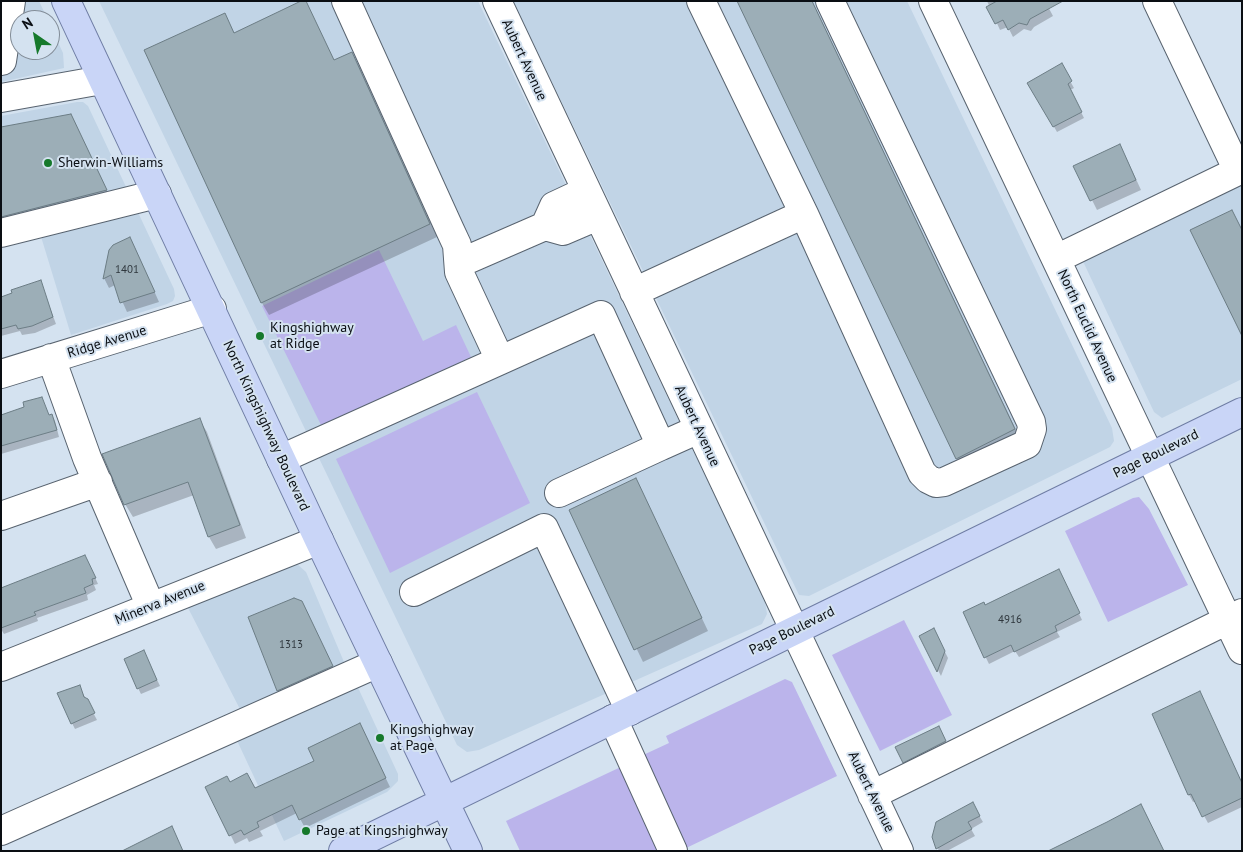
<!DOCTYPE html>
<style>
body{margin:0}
#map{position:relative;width:1243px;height:852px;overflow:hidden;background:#d4e2f0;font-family:"PT Sans",sans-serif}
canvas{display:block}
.frame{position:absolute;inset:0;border:2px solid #0a0e13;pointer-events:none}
.north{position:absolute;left:10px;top:10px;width:50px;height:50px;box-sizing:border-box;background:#d4e2f0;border:1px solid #838d98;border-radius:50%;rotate:327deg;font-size:14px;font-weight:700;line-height:20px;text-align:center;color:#0a0e13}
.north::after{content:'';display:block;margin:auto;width:18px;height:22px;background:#16792b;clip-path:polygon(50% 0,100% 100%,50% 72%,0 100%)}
</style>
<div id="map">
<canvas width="1243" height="852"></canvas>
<div class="frame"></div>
<div class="north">N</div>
</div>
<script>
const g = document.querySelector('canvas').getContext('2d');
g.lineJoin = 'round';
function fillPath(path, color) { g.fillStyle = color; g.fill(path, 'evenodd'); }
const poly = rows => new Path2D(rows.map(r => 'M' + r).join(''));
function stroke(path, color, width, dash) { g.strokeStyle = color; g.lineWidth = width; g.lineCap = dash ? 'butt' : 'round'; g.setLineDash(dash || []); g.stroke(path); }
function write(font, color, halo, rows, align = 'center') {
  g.font = font + ' "PT Sans",sans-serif'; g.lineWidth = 4; g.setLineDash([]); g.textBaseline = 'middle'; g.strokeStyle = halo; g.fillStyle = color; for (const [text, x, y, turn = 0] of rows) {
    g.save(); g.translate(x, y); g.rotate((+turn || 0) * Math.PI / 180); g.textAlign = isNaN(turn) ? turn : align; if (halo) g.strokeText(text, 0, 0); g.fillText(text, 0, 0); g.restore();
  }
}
const built = poly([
 [1,1,39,1,48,20,20,20,20,50,50,50,50,25,63,53,64,68,1,82],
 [99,1,478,1,765,601,767,614,762,624,479,750,467,752,457,745],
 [513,1,907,1,1112,428,1114,441,1110,447,809,596,799,595],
 [77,102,83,102,88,106,174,289,175,296,173,301,167,304,71,335,39,230,1,229,1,116],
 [1242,179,1242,379,1162,418,1154,412,1080,255],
 [296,563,306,572,347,669,243,715,186,604],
 [354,679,398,774,398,781,387,792,284,841,233,732]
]);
const green = poly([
 [379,250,423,341,456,325,471,357,322,427,262,306],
 [477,392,530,503,390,573,336,459],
 [1139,497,1149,509,1188,585,1108,622,1065,531,1133,498],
 [904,620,952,715,880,751,832,655],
 [785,679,792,682,837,776,684,849,641,756,669,743,666,736],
 [625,765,665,851,520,851,506,821]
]);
const shadow = poly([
 [305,1,334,61,351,53,359,66,437,237,269,315,262,303,224,15,235,34],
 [738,1,812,1,1020,438,962,468],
 [987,1,1045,1,1053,16,1034,27,1031,31,1024,29,1013,37,1008,27,1000,30],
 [1061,65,1074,88,1070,90,1084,118,1057,132,1029,83],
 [71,115,113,203,1,232,1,128],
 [1125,155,1141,190,1097,210,1075,166],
 [135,248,159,302,127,312,115,285,109,288,104,278],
 [40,281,56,324,35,333,22,335,20,331,1,336,1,298],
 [41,398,49,416,52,415,55,421,59,437,1,454,1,415,26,408],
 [199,419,207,432,246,538,216,549,209,537,194,495,133,517,125,504],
 [636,480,708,631,643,662,570,511],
 [88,562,98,584,94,585,96,590,87,595,88,600,37,618,38,621,4,634,1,629,1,589],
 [1062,577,1082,620,1057,632,1060,637,1019,657,1015,651,989,664,964,613],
 [302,602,337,676,283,700,278,690],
 [937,636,948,658,941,676,921,637],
 [144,652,160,686,141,694,138,688],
 [79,686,97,720,75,729,72,723],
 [1153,715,1239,777,1242,781,1242,807,1208,823,1196,801,1193,802,1189,795],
 [364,733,390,787,305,828,297,813,260,831,263,836,249,842,247,838,235,844,207,787,230,783,255,789,316,761],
 [942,733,949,748,907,768,904,762],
 [972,804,983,822,971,829,975,836,947,851,939,851,933,837]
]);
const building = poly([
 [301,1,306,1,334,60,352,52,430,224,261,303,144,50,225,13,234,33,301,1],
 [737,1,812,1,1015,429,956,459,737,1],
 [997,1,1063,1,1030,19,1027,25,1019,23,1008,30,1003,20,995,24,986,7,997,1],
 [1062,63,1072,81,1068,84,1082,112,1053,127,1027,83,1062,63],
 [71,114,107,190,1,217,1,127,71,114],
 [1120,144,1136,180,1090,201,1073,166,1120,144],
 [1232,210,1242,230,1242,336,1190,230,1232,210],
 [130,237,155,292,120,303,111,275,103,279,109,250,113,245,130,237],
 [41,280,53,317,32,326,18,329,16,325,1,329,1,297,12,293,11,290,41,280],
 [42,397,49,415,52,414,57,430,1,446,1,415,24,407,23,402,42,397],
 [200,418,240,525,208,537,188,482,124,505,102,454,200,418],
 [636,478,702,618,634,650,569,510,636,478],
 [85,555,96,578,92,579,93,584,84,588,86,593,34,612,36,615,1,628,1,588,85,555],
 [1059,569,1080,613,1055,626,1057,631,1014,652,1011,645,984,658,963,612,984,602,985,605,1059,569],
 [294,598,302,601,333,666,277,691,248,617,294,598],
 [934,628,945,651,937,672,919,636,934,628],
 [144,650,157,680,137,689,124,659,144,650],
 [80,685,84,697,88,699,95,713,71,724,57,693,80,685],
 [1200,691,1242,783,1242,798,1202,817,1191,794,1188,795,1152,714,1200,691],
 [360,723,386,778,299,820,292,805,257,822,259,827,244,835,241,830,229,836,205,787,227,776,230,782,247,773,255,788,314,761,308,748,360,723],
 [939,726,946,741,903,763,895,747,939,726],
 [973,802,980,816,968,822,972,829,936,849,932,837,936,822,973,802],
 [1141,804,1164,851,1048,851,1107,822,1141,804],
 [172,826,183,851,122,851,172,826]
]);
const minor = poly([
 [346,1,450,230,457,245,459,272,500,360],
 [497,1,899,851],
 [933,1,1242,650],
 [1157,1,1238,171],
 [2,61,11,1],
 [1,98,102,80],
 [804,214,922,473,928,479,936,483,944,482,1027,444,1032,429,1031,422,830,1],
 [545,226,554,206,586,191],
 [1,233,157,194],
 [1056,259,1242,169],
 [460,263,545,226,563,231,598,216],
 [634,292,804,214,701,1],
 [51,358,87,458,151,607],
 [1,374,212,309],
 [281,459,601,315,661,446,699,429],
 [559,493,661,446],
 [1,516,98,482],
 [414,592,544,528,630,711],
 [1,667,319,540],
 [613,719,673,851],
 [872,795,1242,613],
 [1,831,378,663]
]);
const major = poly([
 [66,1,319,540,468,851],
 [343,851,1242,412]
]);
const markers = [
 [48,163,5,"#16792b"],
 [260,336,5,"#16792b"],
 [380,738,5,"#16792b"],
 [306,831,5,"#16792b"]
];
const numberNames = [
 ["1401",127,270],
 ["4916",1010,620],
 ["1313",291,645]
];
const streetNames = [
 ["Aubert Avenue",524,60,65],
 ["North Euclid Avenue",1087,326,65],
 ["Ridge Avenue",107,342,-17],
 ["North Kingshighway Boulevard",266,426,65],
 ["Aubert Avenue",697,426,65],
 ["Page Boulevard",1156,454,-26],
 ["Minerva Avenue",160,603,-22],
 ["Page Boulevard",792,631,-26],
 ["Aubert Avenue",871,792,64]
];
const poiNames = [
 ["Sherwin-Williams",58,163],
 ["Kingshighway",270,328],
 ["at Ridge",270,344],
 ["Kingshighway",390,730],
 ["at Page",390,746],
 ["Page at Kingshighway",316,831]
];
fillPath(built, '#c1d4e6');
fillPath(green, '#bbb4eb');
fillPath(shadow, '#0003');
fillPath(building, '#9caeb7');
stroke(building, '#6c7d85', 1);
stroke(minor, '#58636f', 30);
stroke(major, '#6f7da4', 30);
stroke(minor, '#fff', 28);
stroke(major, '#c9d5f7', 28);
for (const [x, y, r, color] of markers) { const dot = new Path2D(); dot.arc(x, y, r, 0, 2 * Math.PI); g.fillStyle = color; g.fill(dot); stroke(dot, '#d4e2f0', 2); }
write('11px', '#2e363c', null, numberNames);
write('14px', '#0a0e13', '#d4e2f0', streetNames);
write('14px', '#0a0e13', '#d4e2f0', poiNames, 'left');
</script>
